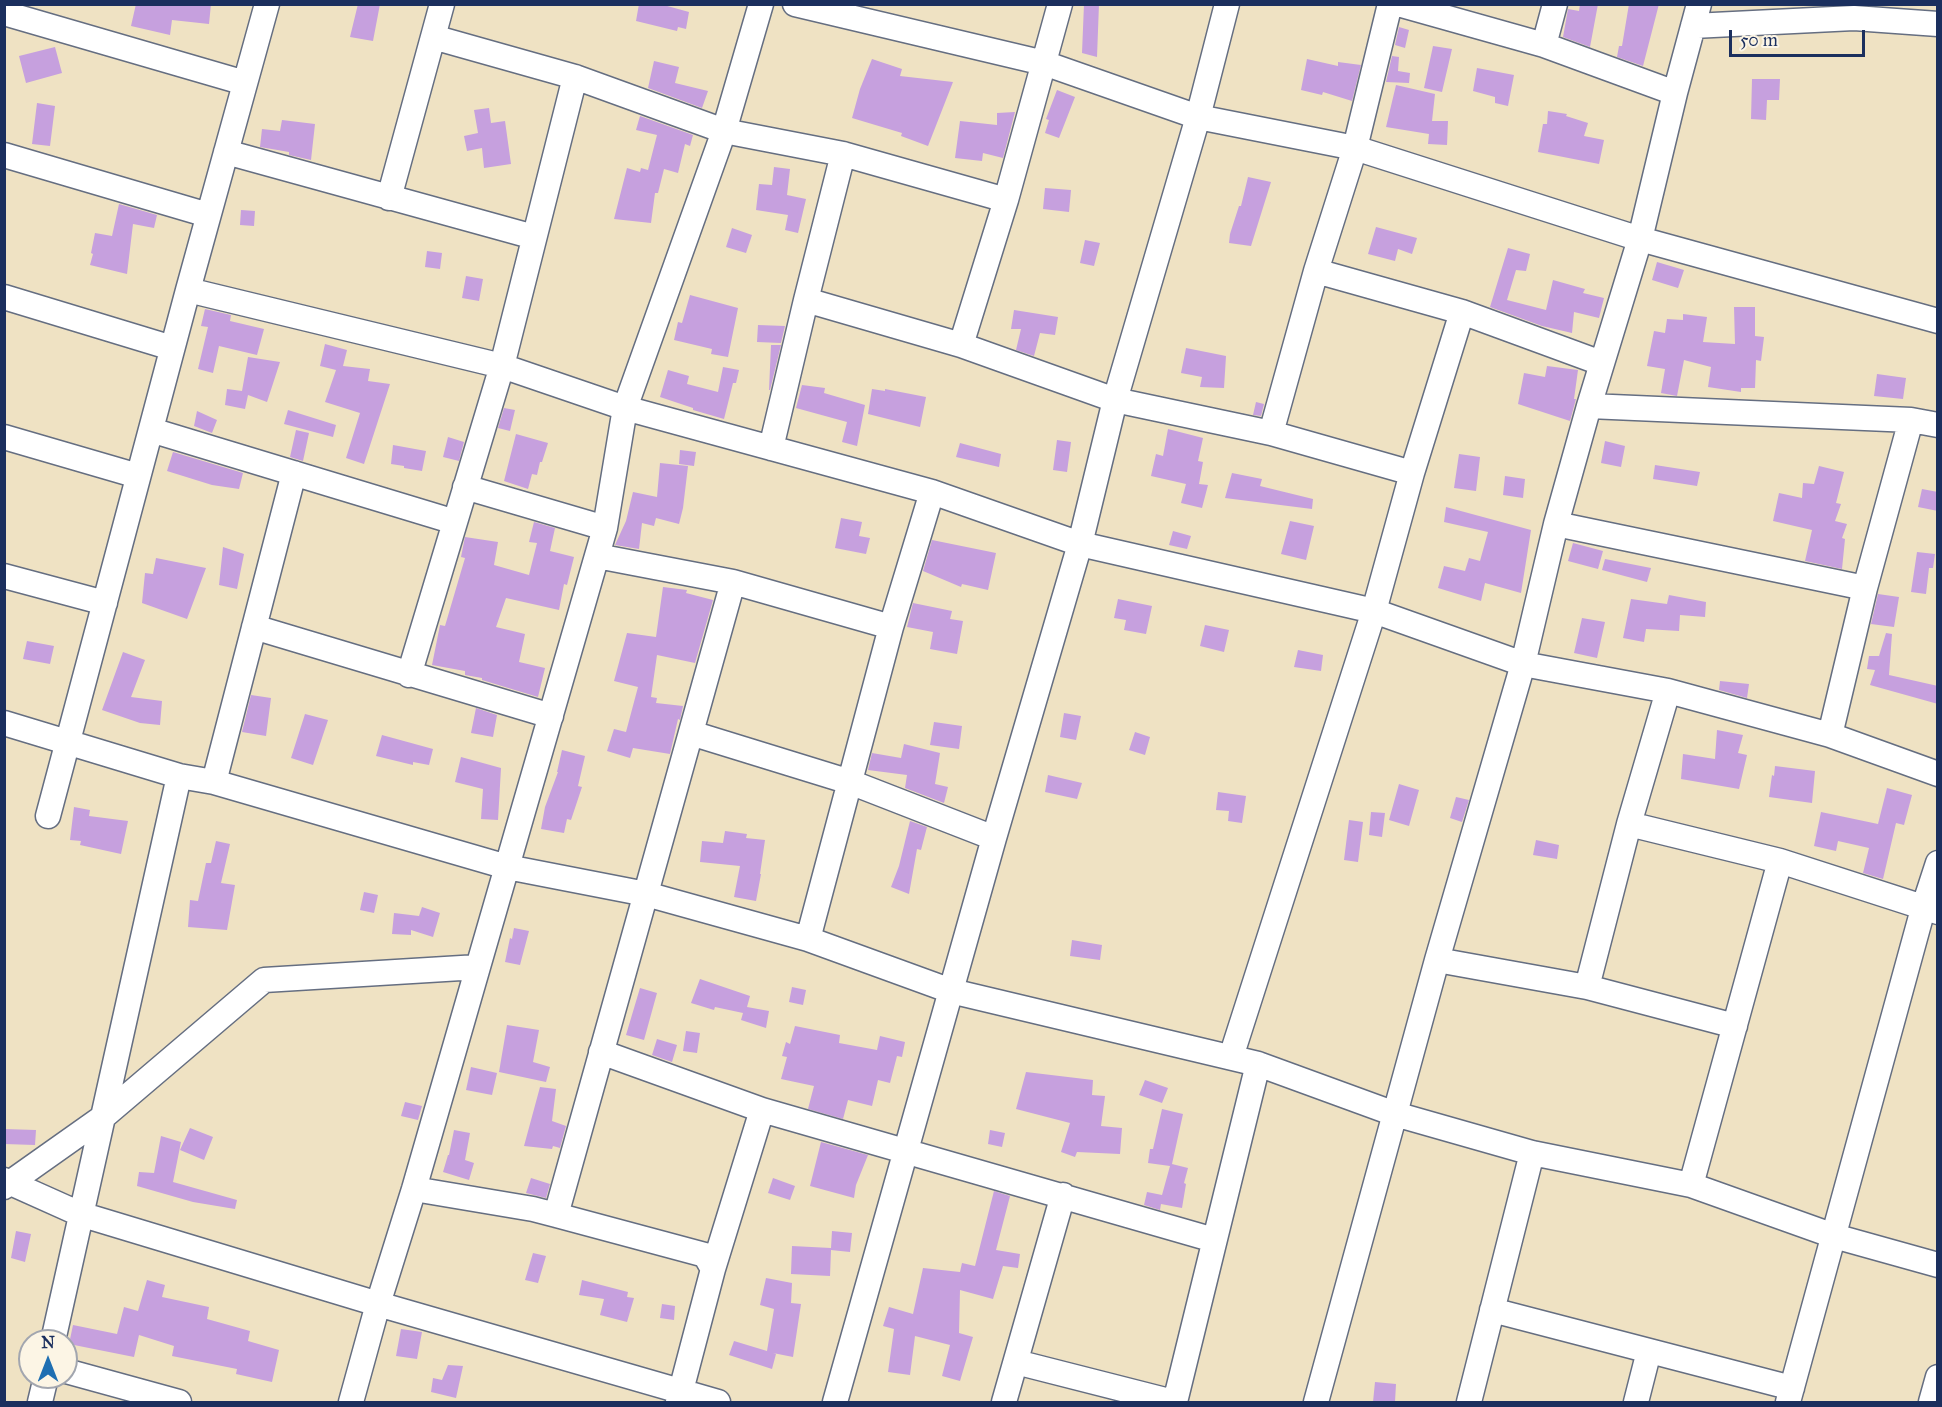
<!DOCTYPE html>
<style>
body{margin:0}
#map{position:relative;width:1942px;height:1407px;overflow:hidden;background:#efe2c3;font-family:"IM FELL Great Primer",serif}
canvas{display:block}
.frame{position:absolute;inset:0;border:6px solid #1b2f5e;pointer-events:none}
.north{position:absolute;left:18px;top:1329px;width:60px;height:60px;box-sizing:border-box;background:#fcf5e5;border:2px solid #a2a6af;border-radius:50%;rotate:0deg;font-size:16px;font-weight:700;line-height:24px;text-align:center;color:#1b2f5e}
.north::after{content:'';display:block;margin:auto;width:21px;height:27px;background:#1f6fb2;clip-path:polygon(50% 0,100% 100%,50% 72%,0 100%)}
.scale{position:absolute;left:1729px;top:30px;width:136px;height:27px;box-sizing:border-box;border:3px solid #1b2f5e;border-top:0;padding-left:8px;font-size:18px;line-height:21px;white-space:nowrap;color:#1b2f5e;-webkit-text-stroke:4px #fcf5e5;paint-order:stroke}
</style>
<div id="map">
<canvas width="1942" height="1407"></canvas>
<div class="frame"></div>
<div class="north">N</div>
<div class="scale">50 m</div>
</div>
<script>
const g = document.querySelector('canvas').getContext('2d');
g.lineJoin = 'round';
function fillPath(path, color) { g.fillStyle = color; g.fill(path, 'evenodd'); }
const poly = rows => new Path2D(rows.map(r => 'M' + r).join(''));
function stroke(path, color, width, dash) { g.strokeStyle = color; g.lineWidth = width; g.lineCap = dash ? 'butt' : 'round'; g.setLineDash(dash || []); g.stroke(path); }
const building = poly([
 [136,4,211,4,209,24,172,20,170,35,131,26],
 [358,4,380,4,373,41,350,37],
 [639,4,660,4,689,12,686,29,678,27,677,31,636,21],
 [1084,4,1099,4,1097,57,1082,53],
 [1580,4,1598,4,1590,47,1563,37,1568,9,1579,11],
 [1629,4,1659,4,1643,66,1617,57,1619,46,1622,46],
 [1399,27,1409,30,1405,48,1395,45],
 [1433,46,1452,49,1442,92,1424,88],
 [55,47,62,73,26,83,19,56],
 [1392,56,1399,57,1398,71,1410,73,1409,83,1386,82],
 [872,59,902,69,900,76,953,82,928,146,901,136,902,133,852,118,860,89],
 [1307,59,1338,66,1338,62,1361,65,1352,101,1323,92,1322,95,1301,90],
 [654,61,679,67,675,83,708,91,702,108,648,88],
 [1477,68,1514,75,1508,106,1495,103,1495,97,1473,91],
 [1752,79,1780,79,1779,100,1767,100,1766,120,1751,119],
 [1396,85,1435,94,1432,121,1448,121,1447,145,1428,144,1429,134,1386,127],
 [1057,90,1075,97,1059,138,1045,133,1049,120,1046,119],
 [37,103,55,106,50,146,32,144],
 [489,108,491,123,505,121,511,164,484,168,482,148,467,151,464,136,478,133,474,110],
 [1548,111,1567,114,1566,116,1588,123,1584,136,1604,140,1599,164,1538,152,1543,124,1547,124],
 [1015,112,1003,158,983,153,982,161,955,158,960,121,997,125,997,113],
 [640,116,693,135,690,146,685,144,678,173,664,169,658,193,655,193,651,223,614,219,627,168,640,172,641,168,648,170,657,135,636,130],
 [282,120,315,124,311,160,289,155,289,152,260,147,262,129,280,131],
 [774,167,790,169,787,195,806,199,798,233,785,230,788,215,756,210,759,184,772,185],
 [1248,177,1271,182,1251,246,1229,243,1230,234,1239,206,1241,206],
 [1045,188,1071,190,1069,212,1043,209],
 [119,204,157,215,154,228,133,224,127,274,90,265,93,254,91,253,95,233,112,236],
 [241,210,255,211,254,226,240,225],
 [1376,227,1417,238,1412,254,1398,249,1395,261,1368,254],
 [732,228,752,235,746,253,726,247],
 [1085,240,1100,243,1094,266,1080,263],
 [1508,248,1530,254,1526,271,1516,270,1507,300,1546,310,1553,280,1585,289,1583,293,1604,298,1599,318,1574,312,1572,333,1542,326,1490,307],
 [427,251,442,253,440,269,425,267],
 [1657,262,1684,270,1678,288,1652,280],
 [466,276,483,279,479,301,462,298],
 [690,295,738,308,728,357,711,354,712,349,674,340,678,322,682,323],
 [1734,307,1755,307,1755,336,1764,337,1761,361,1756,360,1755,388,1741,388,1741,392,1708,387,1711,367,1684,360,1677,396,1661,393,1665,369,1647,366,1654,331,1665,333,1667,319,1683,320,1683,314,1707,317,1703,342,1735,344],
 [205,309,231,315,230,321,264,329,257,355,219,346,213,373,198,369,208,327,201,326],
 [1014,310,1058,317,1055,335,1040,333,1034,356,1016,350,1021,329,1011,329],
 [758,325,785,326,781,343,757,342],
 [325,344,347,350,343,366,370,369,368,381,390,384,364,464,346,458,360,413,325,402,336,370,320,366],
 [771,345,781,345,770,390,769,390],
 [1186,348,1226,356,1224,388,1200,387,1202,377,1181,373],
 [248,357,280,362,267,402,248,395,245,409,225,405,227,389,242,391],
 [1547,366,1578,370,1574,399,1576,399,1570,421,1518,404,1524,373,1545,377],
 [723,367,739,370,736,383,733,383,724,419,693,410,693,408,660,397,668,370,689,376,687,384,718,392],
 [1877,374,1906,378,1903,399,1874,396],
 [802,385,825,388,824,393,865,405,857,446,842,442,847,422,796,408],
 [872,389,885,391,885,389,926,397,920,427,868,414],
 [1256,402,1264,404,1261,416,1253,415],
 [504,408,515,410,510,431,498,428],
 [288,410,336,425,333,437,284,424],
 [197,411,217,420,212,433,194,426],
 [1168,429,1203,438,1198,461,1203,462,1199,484,1208,485,1202,508,1181,503,1186,484,1151,476,1156,454,1163,456],
 [296,430,309,433,303,461,290,457],
 [516,434,548,443,542,462,540,462,537,475,532,474,528,489,504,481],
 [448,437,464,442,459,461,443,457],
 [1057,440,1071,442,1067,472,1053,470],
 [1605,441,1625,446,1621,467,1601,463],
 [960,443,1001,454,999,467,956,457],
 [393,445,426,451,422,471,404,468,404,466,391,464],
 [680,450,696,452,694,466,679,464],
 [173,452,243,473,239,489,212,485,167,471],
 [1459,454,1480,457,1476,491,1454,488],
 [660,463,688,466,683,508,679,524,656,518,654,526,642,523,639,549,615,545,626,521,633,492,657,497],
 [1655,465,1700,472,1697,486,1653,479],
 [1819,466,1844,472,1836,503,1841,504,1835,521,1847,524,1842,538,1845,539,1842,569,1805,561,1812,530,1773,521,1779,493,1802,498,1803,483,1814,484],
 [1232,473,1262,479,1260,486,1313,499,1312,509,1225,498],
 [1505,476,1525,479,1523,498,1503,495],
 [1922,489,1938,492,1938,511,1918,507],
 [1446,507,1531,530,1521,593,1485,583,1481,601,1438,588,1444,566,1465,571,1469,558,1480,561,1488,532,1444,522],
 [841,518,862,522,859,536,870,538,866,554,835,548],
 [1290,521,1314,526,1306,560,1281,554],
 [534,522,555,528,550,551,574,557,567,585,564,584,559,610,506,598,496,627,525,634,519,662,545,668,538,697,482,680,482,678,465,675,465,671,432,665,440,625,445,626,465,558,461,557,465,537,498,542,494,565,529,575,537,543,529,542],
 [1173,531,1191,536,1187,549,1169,545],
 [932,540,996,553,988,590,962,584,961,587,923,571],
 [1573,543,1603,551,1598,569,1568,561],
 [223,547,244,554,237,589,219,585],
 [1917,552,1935,554,1933,568,1929,568,1926,594,1911,592],
 [156,558,206,568,187,619,142,603,145,573,153,574],
 [1605,559,1651,568,1647,582,1602,570],
 [663,587,687,590,686,593,713,600,695,663,657,655,651,697,657,698,656,703,683,706,680,720,678,719,670,754,633,748,630,758,607,751,614,729,626,732,638,687,614,681,627,633,656,637],
 [1878,594,1899,597,1894,627,1871,624],
 [1669,595,1706,602,1705,617,1680,615,1679,631,1646,629,1644,642,1623,638,1631,599,1667,604],
 [1118,599,1152,606,1146,634,1124,630,1126,620,1114,618],
 [913,603,952,611,950,619,963,621,957,654,930,649,933,632,907,627],
 [1582,618,1605,622,1597,658,1574,653],
 [1205,625,1229,630,1224,652,1200,646],
 [1886,633,1892,634,1889,675,1938,686,1938,704,1870,685,1875,670,1867,669,1869,656,1879,656],
 [27,641,54,646,50,664,23,659],
 [1298,650,1323,655,1321,671,1294,667],
 [123,652,145,660,131,697,162,701,160,725,140,723,102,710],
 [1720,681,1749,684,1747,698,1719,690],
 [251,695,271,698,266,736,242,732],
 [476,708,497,715,493,737,471,733],
 [1064,713,1081,716,1076,740,1060,737],
 [305,714,328,720,313,765,291,758],
 [934,722,962,726,959,749,930,745],
 [1717,730,1743,735,1738,753,1747,755,1739,789,1681,779,1683,754,1715,759],
 [1135,732,1150,737,1145,755,1129,750],
 [382,735,433,749,429,765,413,762,413,765,376,756],
 [904,744,940,753,935,784,948,787,944,803,905,788,907,775,868,770,872,753,901,758],
 [562,750,585,756,578,786,582,787,571,820,567,819,564,833,541,829,545,807,558,772,557,772],
 [461,757,501,768,498,820,481,819,483,789,455,782],
 [1775,766,1815,771,1812,803,1769,797,1772,775,1774,776],
 [1048,775,1082,783,1077,799,1045,792],
 [1399,784,1419,790,1409,826,1389,820],
 [1887,788,1912,795,1904,825,1896,823,1883,879,1863,873,1869,848,1838,841,1836,851,1814,846,1821,812,1878,824],
 [1218,792,1246,796,1242,823,1228,821,1229,811,1216,810],
 [1456,797,1469,800,1462,822,1450,818],
 [74,807,90,810,89,816,128,821,121,854,80,845,81,841,70,840],
 [1371,812,1385,813,1382,837,1369,835],
 [1349,820,1363,822,1358,862,1344,860],
 [910,821,927,827,921,850,917,849,909,894,891,887,899,866],
 [725,831,747,834,746,838,765,840,760,874,761,874,756,901,734,897,740,866,700,862,702,841,723,843],
 [1536,840,1559,845,1557,859,1533,855],
 [216,841,230,844,221,883,235,885,227,930,188,927,190,900,198,901,206,863,211,863],
 [364,892,378,895,374,913,360,910],
 [422,907,440,913,433,937,411,930,411,935,392,934,394,913,419,916],
 [514,928,529,931,520,965,505,962,510,938,512,939],
 [1072,940,1102,945,1100,960,1070,956],
 [700,979,750,996,747,1007,769,1011,766,1028,741,1020,743,1013,715,1007,714,1010,691,1003],
 [792,987,806,990,803,1005,789,1002],
 [640,988,657,993,644,1040,626,1035],
 [507,1025,539,1030,533,1062,550,1067,546,1082,499,1072],
 [795,1026,840,1035,839,1043,877,1050,880,1036,905,1042,902,1057,897,1056,890,1083,878,1080,872,1106,848,1100,843,1119,808,1109,814,1086,781,1079,787,1057,782,1056,786,1042,790,1044],
 [686,1031,700,1033,697,1053,683,1051],
 [657,1039,677,1045,672,1062,652,1055],
 [471,1067,497,1073,492,1095,466,1090],
 [1026,1072,1093,1080,1092,1095,1105,1096,1101,1126,1122,1128,1120,1154,1077,1152,1075,1157,1061,1152,1070,1123,1016,1109],
 [1145,1080,1168,1088,1162,1103,1139,1095],
 [540,1087,556,1089,552,1121,566,1126,560,1148,553,1146,552,1149,524,1146],
 [405,1102,422,1106,418,1120,401,1116],
 [1162,1109,1183,1114,1172,1164,1188,1168,1184,1183,1186,1184,1182,1208,1161,1204,1160,1210,1144,1205,1147,1192,1162,1195,1170,1166,1148,1163,1150,1149,1153,1149],
 [190,1128,213,1137,204,1160,180,1150],
 [4,1129,36,1130,35,1145,4,1144],
 [454,1130,470,1133,465,1160,474,1163,469,1180,443,1172,448,1155,449,1155],
 [990,1130,1005,1133,1002,1147,988,1144],
 [161,1136,181,1142,173,1182,237,1200,235,1209,193,1202,137,1186,139,1172,154,1173],
 [821,1142,868,1155,856,1185,854,1198,810,1186],
 [531,1178,550,1184,546,1198,526,1193],
 [773,1178,795,1186,790,1200,768,1193],
 [994,1191,1010,1196,996,1250,1020,1254,1018,1268,1003,1266,993,1299,960,1290,959,1333,973,1337,960,1381,942,1376,950,1345,915,1336,910,1375,888,1372,894,1329,883,1326,889,1307,913,1314,923,1268,960,1272,962,1263,975,1266],
 [16,1231,31,1234,25,1262,11,1258],
 [832,1231,852,1233,850,1252,831,1250,830,1276,791,1274,792,1246,831,1248],
 [533,1253,546,1256,538,1283,525,1280],
 [766,1278,792,1283,791,1303,801,1304,793,1357,773,1353,776,1354,772,1369,729,1355,734,1341,767,1351,774,1309,760,1305],
 [147,1280,165,1285,162,1297,209,1307,207,1319,250,1331,248,1341,279,1350,272,1382,236,1374,237,1369,172,1356,174,1346,139,1335,134,1357,69,1344,73,1325,117,1334,124,1307,138,1311],
 [582,1280,628,1292,627,1297,634,1298,627,1322,600,1315,604,1299,579,1295],
 [662,1304,675,1306,674,1320,660,1318],
 [401,1329,422,1332,417,1359,396,1356],
 [448,1365,463,1366,456,1398,431,1392,433,1378,442,1380],
 [1375,1382,1396,1384,1395,1402,1373,1402]
]);
const minor = poly([
 [795,4,1044,63,1198,117,1355,148,1640,239,1938,321],
 [1398,4,1544,45,1675,93],
 [4,13,245,83],
 [1693,26,1854,18,1938,24],
 [433,37,575,77,724,131,843,154,1006,200],
 [1544,45,1555,4],
 [226,152,534,237],
 [4,155,208,215],
 [389,198,442,4],
 [1316,271,1462,312,1601,363],
 [188,290,502,366,625,408,932,492,1080,544,1374,611,1523,664,1668,691,1830,735,1938,774],
 [4,297,172,348],
 [806,300,961,345,1115,400,1271,433,1412,473],
 [961,345,1006,200,1060,4],
 [1589,406,1911,420,1938,425],
 [151,430,455,522],
 [1271,433,1316,271,1355,148,1390,4],
 [4,437,138,476],
 [771,448,806,300,843,154],
 [465,487,605,528],
 [1556,524,1865,588],
 [597,556,733,582,891,627],
 [4,576,105,603],
 [254,627,551,716],
 [409,675,502,366,575,77],
 [4,723,179,776,214,782,507,867,646,894,808,939,951,991,1258,1064,1395,1114,1532,1153,1691,1185,1834,1236,1938,1265],
 [691,733,850,782,994,838],
 [1830,735,1865,588,1911,420],
 [214,782,294,473],
 [48,816,188,290,267,4],
 [1629,824,1780,861,1938,912],
 [808,939,891,627,932,492],
 [1437,960,1587,987,1735,1026],
 [1587,987,1629,824,1668,691],
 [601,1052,762,1110,1214,1240],
 [1231,1057,1374,611,1412,473,1462,312],
 [4,1180,80,1214,378,1304,718,1402],
 [1691,1185,1780,861],
 [4,1187,103,1117,264,980,478,967,605,528,625,408,724,131,761,4],
 [414,1189,533,1209,556,1215,705,1255,713,1269],
 [556,1215,733,582],
 [1492,1310,1792,1388],
 [53,1341,179,776],
 [1016,1362,1173,1402],
 [66,1371,179,1402],
 [40,1402,46,1377],
 [351,1402,378,1304,414,1189,478,967],
 [678,1402,713,1269,762,1110],
 [835,1402,994,838,1080,544,1115,400,1198,117,1227,4],
 [1004,1402,1063,1195],
 [1175,1402,1258,1064],
 [1316,1402,1437,960,1523,664,1556,524,1589,406,1640,239,1675,93,1699,4],
 [1469,1402,1532,1153],
 [1636,1402,1649,1351],
 [1788,1402,1923,909,1938,863],
 [1931,1402,1938,1377]
]);
fillPath(building, '#c6a0de');
stroke(minor, '#656e81', 27);
stroke(minor, '#fff', 24);
</script>
